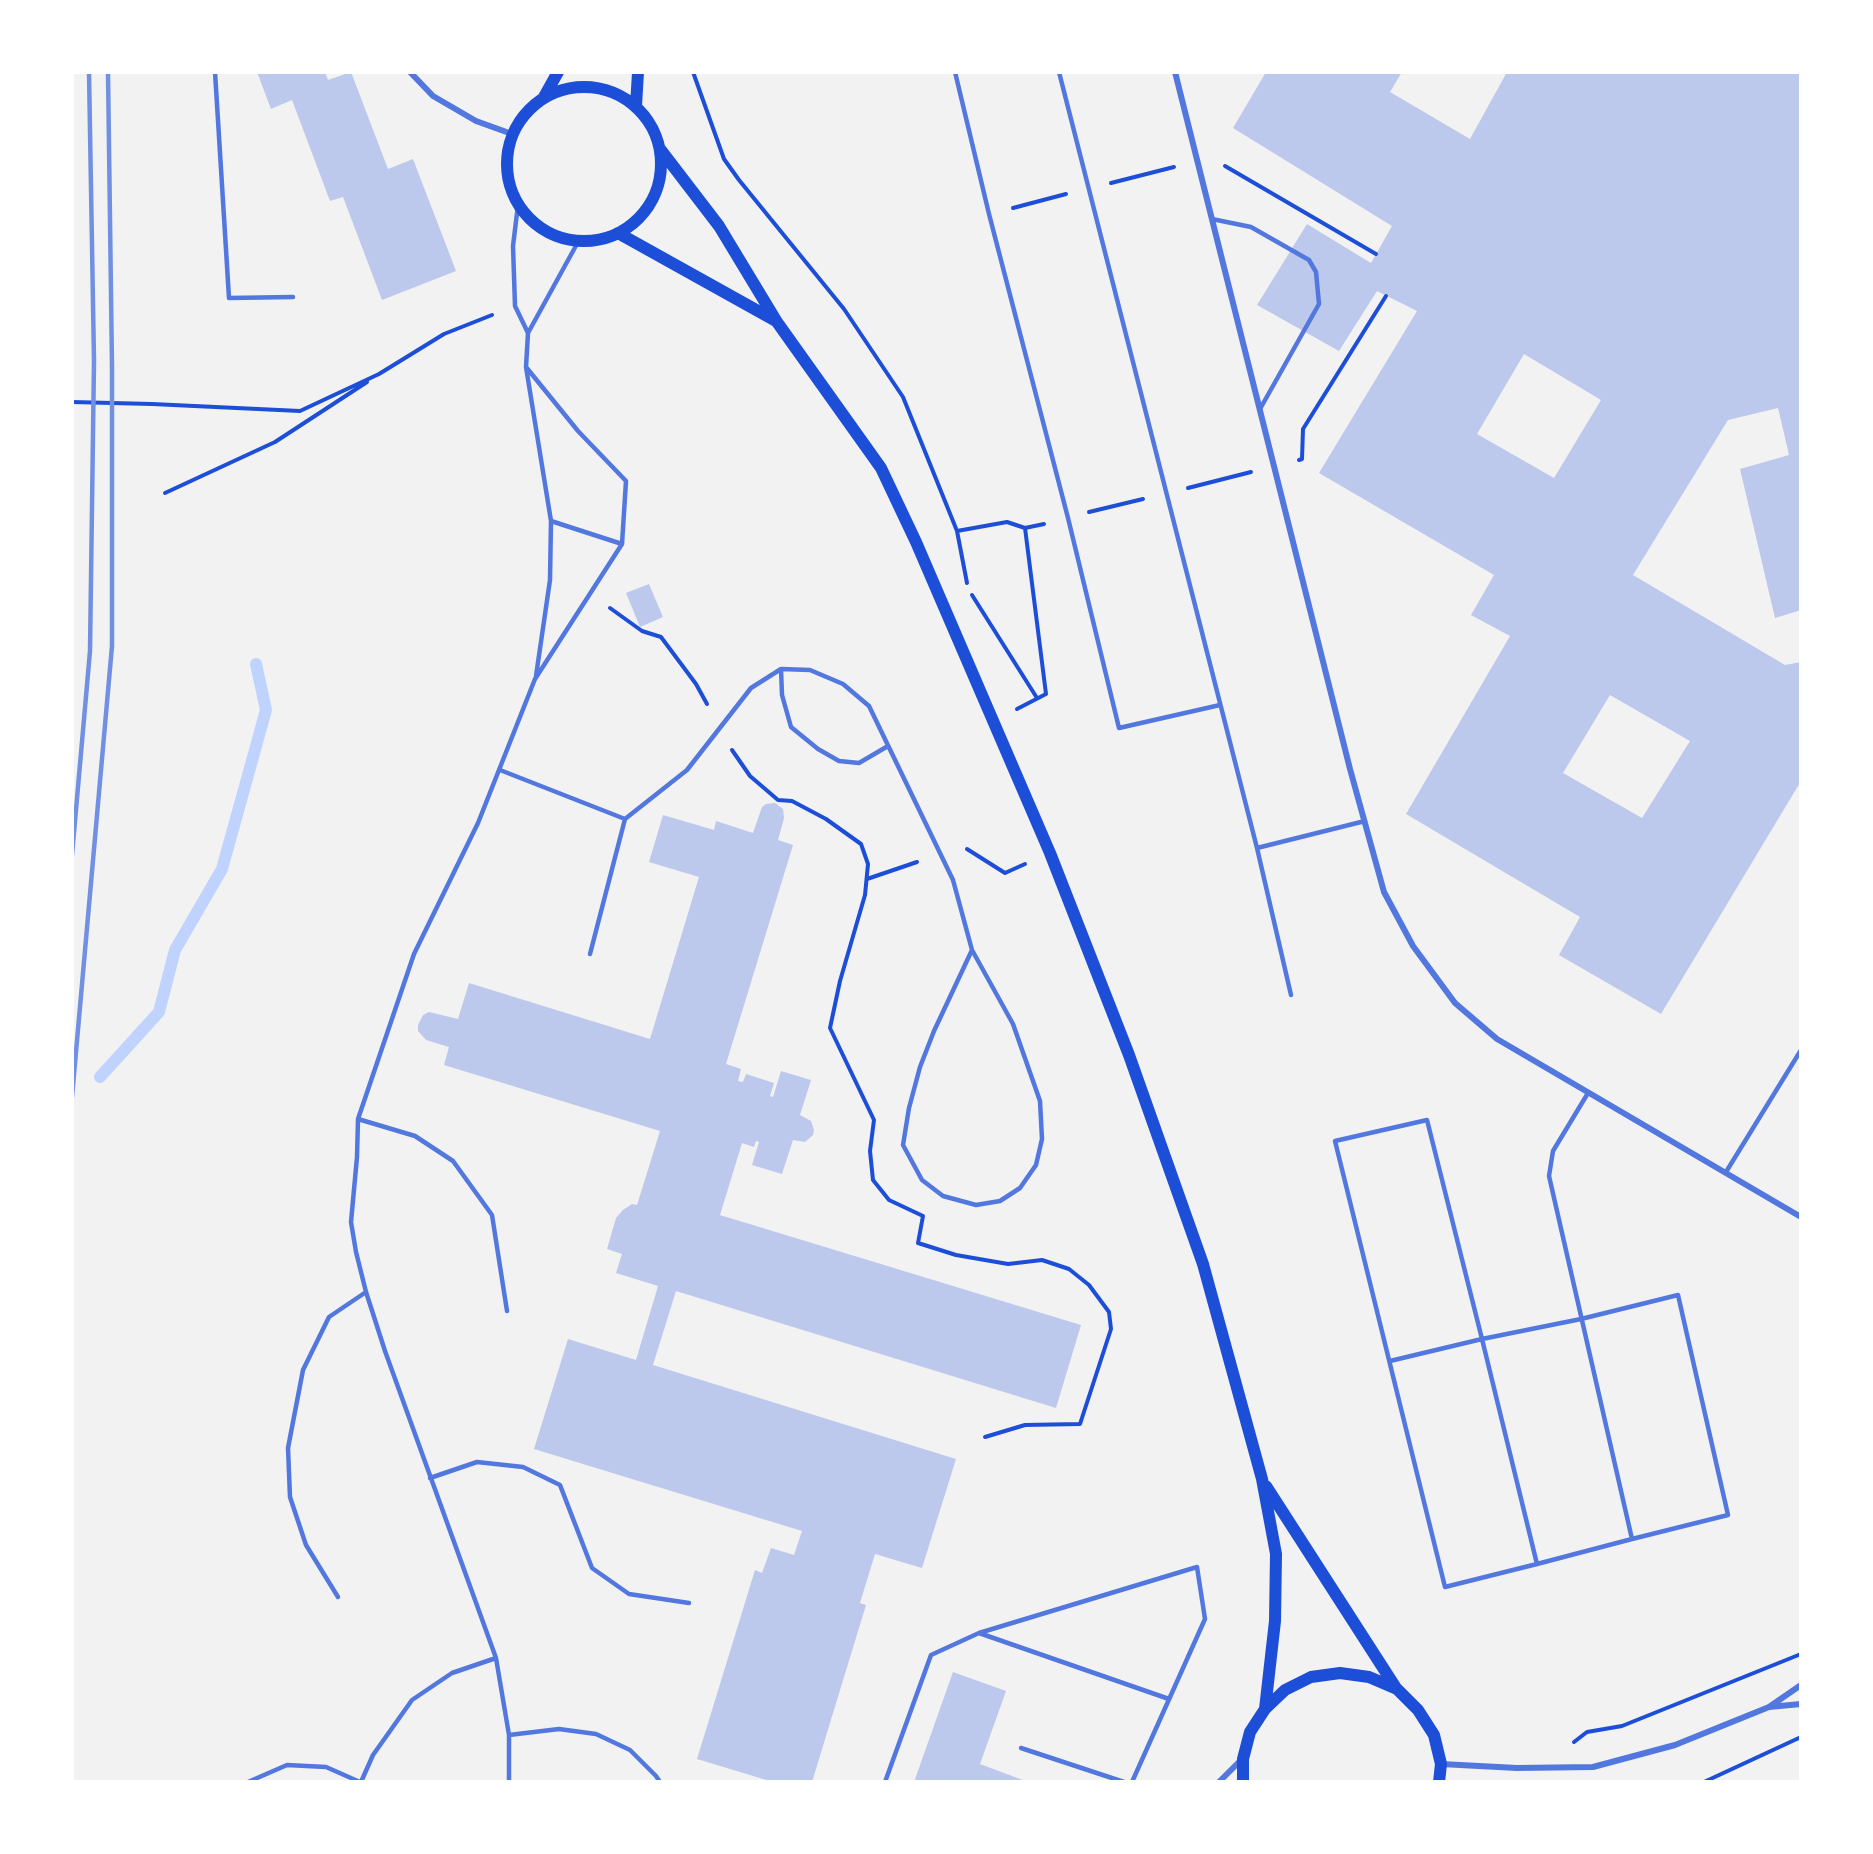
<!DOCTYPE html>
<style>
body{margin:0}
#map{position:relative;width:1873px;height:1854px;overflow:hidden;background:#f2f2f2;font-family:"Nunito Sans",sans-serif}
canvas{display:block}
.frame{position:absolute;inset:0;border:74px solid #fff;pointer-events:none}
</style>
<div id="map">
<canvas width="1873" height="1854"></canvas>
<div class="frame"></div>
</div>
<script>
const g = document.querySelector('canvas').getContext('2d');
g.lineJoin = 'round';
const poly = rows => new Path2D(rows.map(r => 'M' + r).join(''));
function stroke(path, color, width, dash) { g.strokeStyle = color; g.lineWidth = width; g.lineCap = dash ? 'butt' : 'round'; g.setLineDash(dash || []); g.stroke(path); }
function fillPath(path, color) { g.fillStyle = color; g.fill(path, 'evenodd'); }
const stream = poly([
 [100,1077,159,1012,175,950,222,869,266,710,256,664]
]);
const building = poly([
 [257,72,325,72,328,80,351,72,388,169,413,159,456,271,382,300,343,197,330,201,292,100,271,109],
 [1266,72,1402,72,1390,92,1470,139,1507,72,1801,72,1801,610,1775,618,1740,469,1789,455,1778,408,1728,420,1633,575,1785,665,1801,662,1801,781,1661,1014,1559,955,1580,917,1406,814,1510,636,1471,615,1494,575,1319,473,1417,311,1377,291,1339,351,1257,305,1307,224,1371,263,1392,226,1233,128],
 [1524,354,1601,400,1554,478,1477,434],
 [1610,695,1690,741,1642,818,1563,773],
 [649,584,663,617,640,627,626,593],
 [775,803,783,809,784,818,778,840,793,845,726,1064,741,1069,738,1081,743,1082,746,1074,774,1083,770,1096,773,1097,781,1071,811,1080,800,1115,811,1121,814,1130,813,1135,805,1142,793,1140,782,1174,752,1165,759,1142,756,1141,754,1147,742,1143,720,1215,1081,1325,1056,1408,676,1291,653,1365,956,1459,922,1568,875,1554,860,1603,866,1605,812,1782,773,1782,697,1759,755,1570,762,1573,771,1548,794,1555,802,1531,534,1449,568,1339,636,1360,658,1286,616,1273,622,1254,607,1249,616,1218,623,1210,632,1204,637,1205,660,1131,444,1065,449,1047,426,1040,418,1031,418,1025,423,1015,429,1012,458,1019,469,983,650,1039,699,877,649,862,663,815,714,830,716,821,753,833,762,807,766,804],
 [953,1672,1006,1691,980,1764,1028,1782,914,1782]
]);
const path = poly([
 [693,72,724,159,739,180,844,309,903,397,957,531,967,583],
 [1225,166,1376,254],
 [1111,183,1174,167],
 [1013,208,1066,194],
 [72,402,152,404,300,411,379,374,444,334,492,315],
 [1299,460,1302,459,1303,429,1386,296],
 [1188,488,1251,472],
 [165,493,275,442,367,382],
 [1089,512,1143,499],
 [957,531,1007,522,1025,528],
 [972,595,1037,698],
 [610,608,642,631,661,637,696,684,707,704],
 [1017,709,1046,694,1025,528,1044,524],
 [732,750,750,776,778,800,792,801,826,819,861,844,868,864,865,895,840,981,830,1028,874,1120,870,1151,873,1180,889,1200,923,1216,918,1243,956,1255,1008,1264,1042,1260,1069,1269,1089,1285,1109,1312,1111,1329,1080,1424,1025,1425,985,1437],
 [967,849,1005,873,1025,864],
 [867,879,917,862],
 [1574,1742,1587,1732,1622,1726,1801,1654],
 [1704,1782,1801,1737]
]);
const service = poly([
 [215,72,229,298,293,297],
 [955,72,989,214,1068,518,1119,728,1220,705],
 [1059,72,1257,848,1365,821],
 [518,205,513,246,515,306,528,333,578,242],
 [1212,219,1251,227,1309,260,1316,272,1319,304,1260,409],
 [528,333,526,367,551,521,550,580,536,676],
 [551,521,622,544],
 [781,669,782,695,791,727,818,749,839,761,859,763,888,746],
 [500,770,625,819,590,954],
 [625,819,687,770,751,688,781,669,810,670,843,684,869,706,953,880,972,950,1013,1024,1040,1101,1042,1139,1036,1165,1020,1188,1000,1201,976,1205,943,1196,922,1180,903,1145,909,1108,920,1067,934,1031,972,950],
 [1257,848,1291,995],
 [1588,1093,1553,1151,1549,1176,1632,1539],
 [358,1119,415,1136,453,1161,492,1215,507,1311],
 [1726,1172,1801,1050],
 [1390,1361,1482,1339,1581,1319,1678,1295,1728,1515,1632,1539,1537,1564,1445,1587,1335,1141,1427,1120,1482,1339,1537,1564],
 [430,1478,477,1462,523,1467,560,1485,592,1568,629,1594,689,1603],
 [338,1597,306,1545,290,1497,288,1448,303,1370,329,1317,366,1292],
 [979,1633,1169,1699],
 [509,1735,559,1729,596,1734,630,1750,656,1776,660,1782],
 [1021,1748,1124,1782],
 [248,1782,287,1765,326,1767,360,1782],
 [361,1782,373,1755,412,1700,452,1673,496,1658],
 [509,1782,509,1735,496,1658,385,1351,366,1292,356,1252,351,1222,357,1157,358,1119,414,954,478,823,535,679,622,544,626,481,578,431,526,367],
 [885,1782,931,1655,979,1633,1197,1567,1205,1619,1132,1782]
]);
const minor = poly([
 [410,72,433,96,476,121,512,134],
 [1175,72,1350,769,1384,892,1413,946,1455,1003,1497,1039,1801,1217],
 [1769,1707,1801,1704],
 [1441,1764,1517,1768,1593,1767,1675,1745,1769,1707,1801,1685],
 [1219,1782,1242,1759]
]);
const secondary = poly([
 '507 164a77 77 0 1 1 154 0a77 77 0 1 1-154 0Z',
 [544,97,558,72],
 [636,106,638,72],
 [660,149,719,226,777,322,881,468,916,542,1050,853,1129,1055,1203,1264,1262,1479,1276,1554,1275,1621,1265,1709],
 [618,233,776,321],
 [1266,1486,1396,1688],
 [1243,1782,1243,1759,1250,1732,1265,1709,1285,1690,1311,1677,1340,1673,1369,1677,1397,1689,1418,1710,1434,1735,1441,1764,1439,1782]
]);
const rail = poly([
 [72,855,90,651,94,361,89,72],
 [72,1097,112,646,112,367,108,72]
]);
stroke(stream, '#bfd3fe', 12);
fillPath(building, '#bdc9ec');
stroke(path, '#1d4ed8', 4);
stroke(service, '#5277de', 4.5);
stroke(minor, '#5277de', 6);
stroke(secondary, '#1d4ed8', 12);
stroke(rail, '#7290e2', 4.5);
</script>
